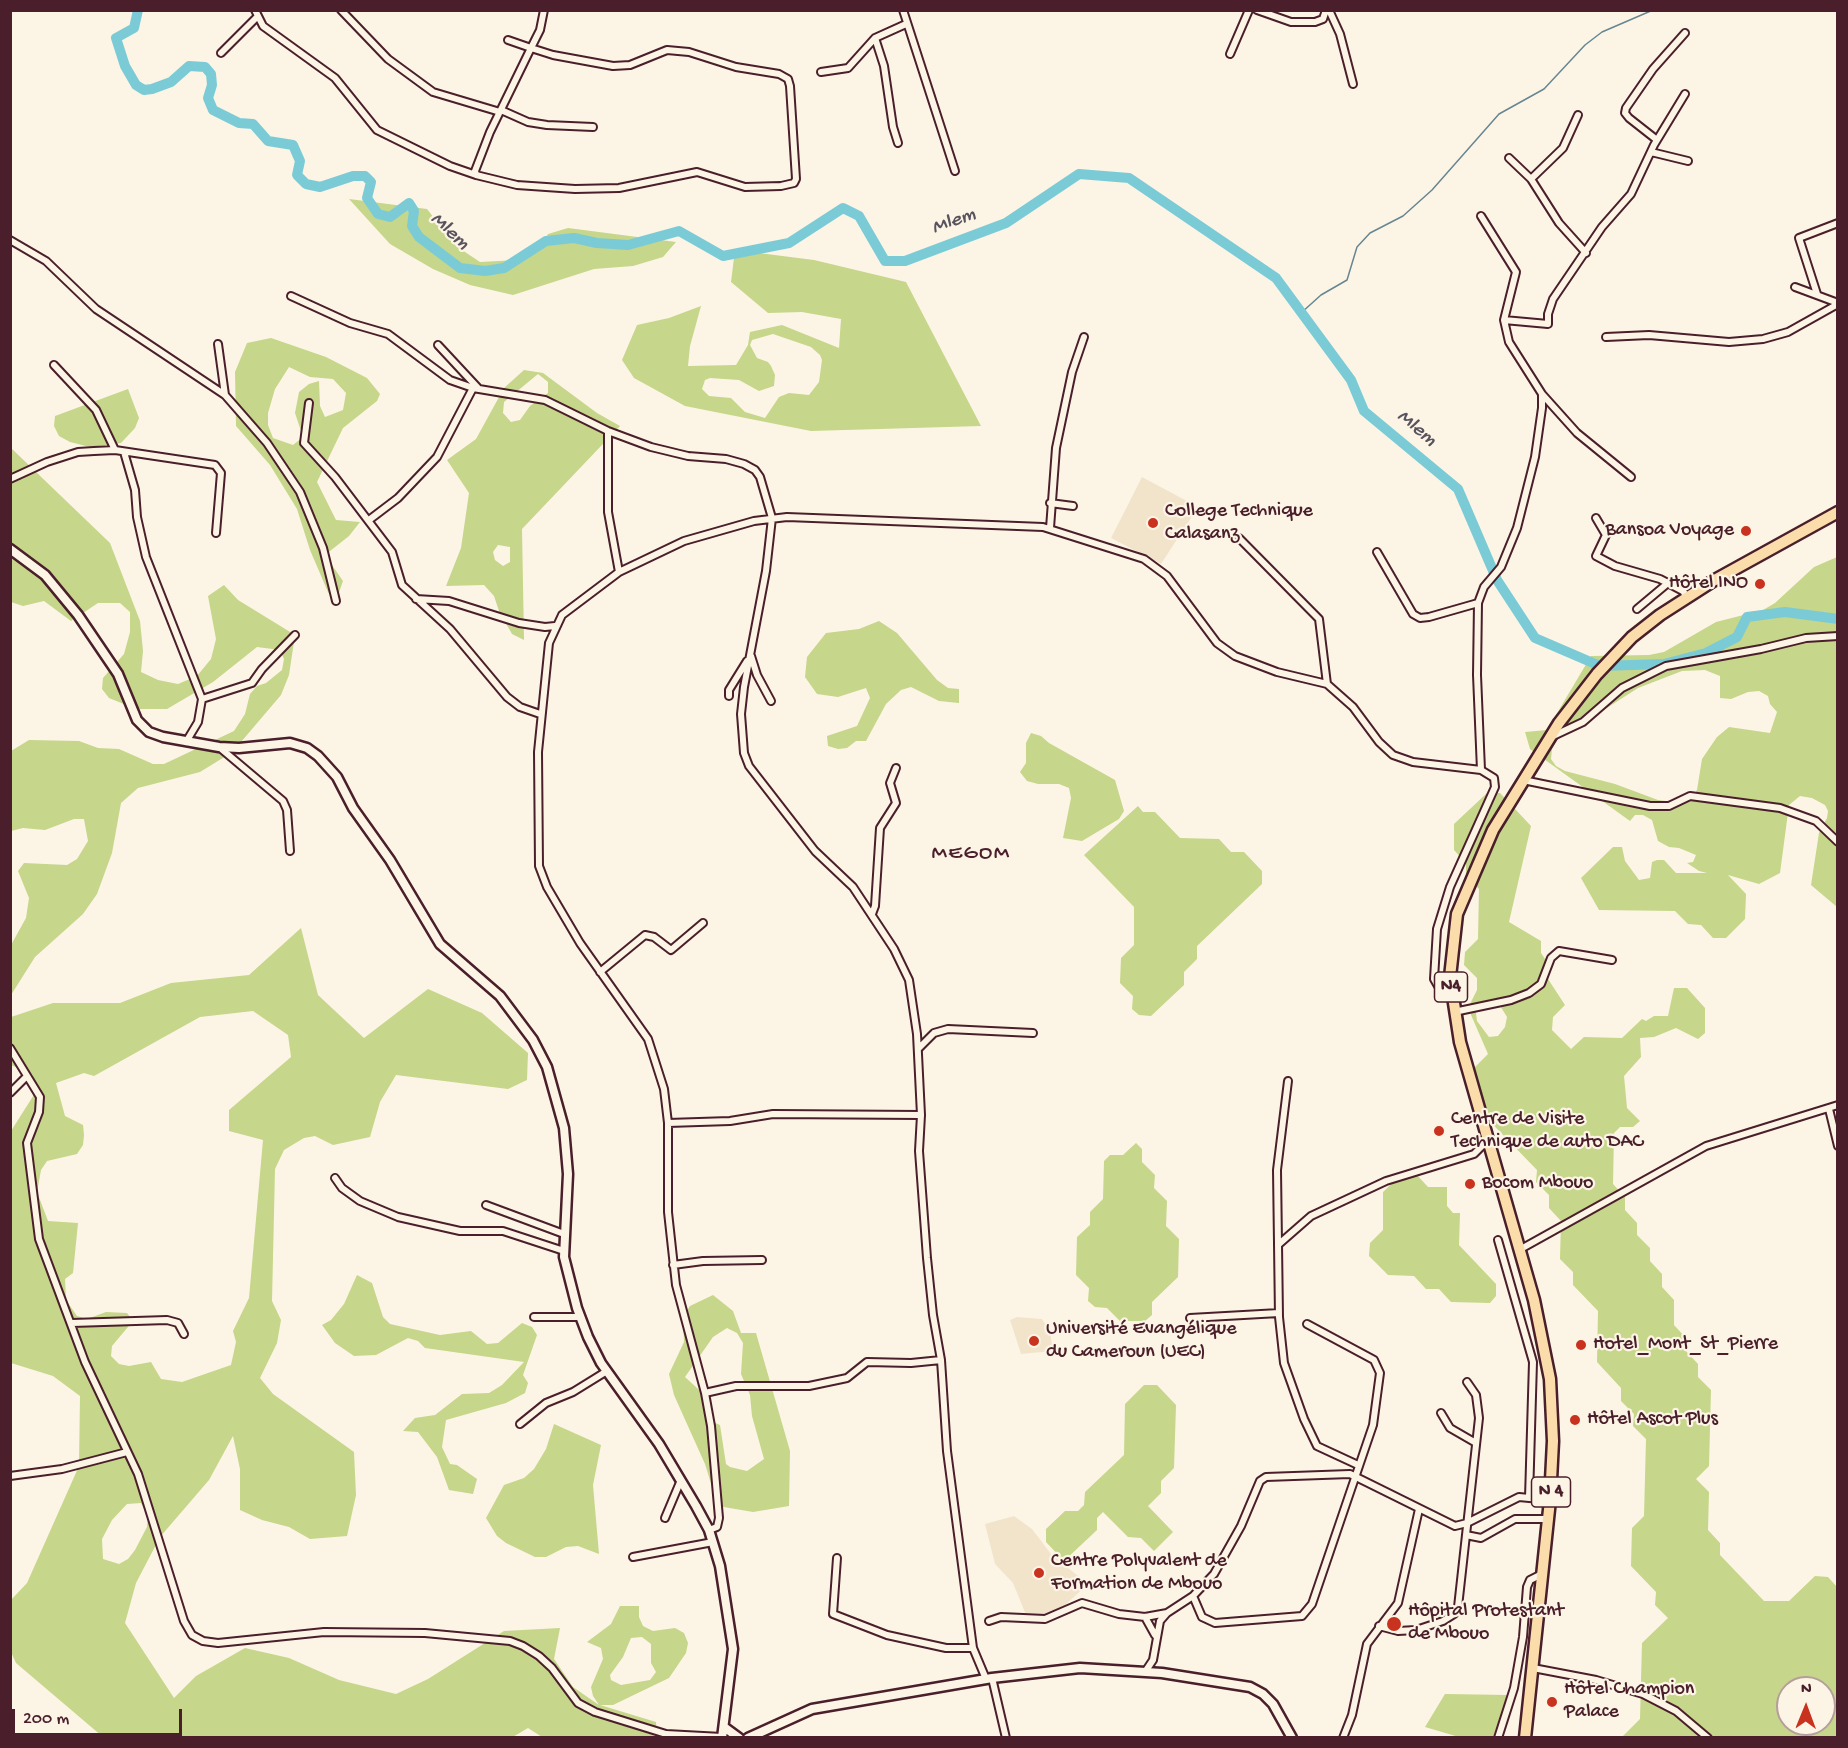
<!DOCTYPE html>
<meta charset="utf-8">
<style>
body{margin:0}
#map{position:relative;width:1848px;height:1748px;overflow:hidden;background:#fcf5e5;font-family:"Gochi Hand",sans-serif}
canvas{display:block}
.frame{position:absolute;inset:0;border:12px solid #4a1f2b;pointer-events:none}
.north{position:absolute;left:1776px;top:1676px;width:60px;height:60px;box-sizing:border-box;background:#fcf5e5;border:2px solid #b59f9b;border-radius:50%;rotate:1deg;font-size:16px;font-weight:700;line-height:24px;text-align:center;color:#4a1f2b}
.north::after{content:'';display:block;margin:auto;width:21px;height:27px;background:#c8321e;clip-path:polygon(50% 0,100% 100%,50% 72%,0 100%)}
.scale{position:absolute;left:12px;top:1709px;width:170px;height:27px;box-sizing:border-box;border:3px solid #4a1f2b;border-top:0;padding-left:8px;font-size:18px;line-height:21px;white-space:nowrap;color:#4a1f2b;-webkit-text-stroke:4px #fcf5e5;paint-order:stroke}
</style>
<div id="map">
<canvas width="1848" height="1748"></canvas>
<div class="frame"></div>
<div class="north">N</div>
<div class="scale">200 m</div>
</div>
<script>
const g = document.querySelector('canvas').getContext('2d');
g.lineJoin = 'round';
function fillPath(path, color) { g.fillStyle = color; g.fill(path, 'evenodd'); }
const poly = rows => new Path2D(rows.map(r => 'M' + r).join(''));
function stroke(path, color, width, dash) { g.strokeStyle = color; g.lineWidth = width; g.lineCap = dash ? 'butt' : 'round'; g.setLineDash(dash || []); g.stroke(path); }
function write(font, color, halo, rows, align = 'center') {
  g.font = font + ' "Gochi Hand",sans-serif'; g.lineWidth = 4.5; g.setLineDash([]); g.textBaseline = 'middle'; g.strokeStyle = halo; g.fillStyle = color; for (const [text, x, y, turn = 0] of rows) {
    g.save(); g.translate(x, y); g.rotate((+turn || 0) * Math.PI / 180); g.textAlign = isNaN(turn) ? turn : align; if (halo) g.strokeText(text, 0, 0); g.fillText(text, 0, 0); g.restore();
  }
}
const built = poly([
 [1142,477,1198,507,1161,564,1111,538],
 [1017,1317,1042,1319,1050,1331,1053,1351,1021,1354,1010,1320],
 [1014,1516,1032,1529,1051,1554,1088,1584,1062,1608,1044,1617,1026,1615,1013,1583,995,1564,985,1524]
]);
const green = poly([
 [349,199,427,209,456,246,480,262,517,260,538,252,548,234,568,228,676,242,663,257,633,266,594,269,513,295,470,285,433,269,390,244],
 [735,250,814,260,906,282,981,426,811,431,685,406,634,378,622,360,637,325,669,318,701,306,690,346,688,366,736,365,748,345,750,332,782,325,839,348,841,319,802,312,768,313,731,282],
 [773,334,811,347,820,355,822,360,819,382,809,395,789,393,779,397,765,418,745,412,731,398,709,396,702,389,705,380,710,378,739,380,759,391,774,386,775,375,771,366,768,362,757,358,750,345,752,340],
 [271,338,326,357,367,378,380,394,377,401,343,428,317,482,336,520,360,522,349,536,325,555,343,581,336,601,328,592,310,550,297,509,270,465,236,426,235,372,247,343],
 [289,367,310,377,333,379,346,393,343,410,325,417,320,406,319,381,309,384,299,392,295,413,303,437,293,445,273,438,268,425,268,413,275,389],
 [524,370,543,373,597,413,620,426,522,529,524,640,512,634,499,611,494,596,484,585,446,586,461,548,469,493,447,460,476,439,504,388],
 [538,374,548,382,548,393,530,406,520,420,511,422,503,413,504,402],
 [498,545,510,547,510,562,503,566,495,560,493,552],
 [128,389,139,418,135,428,121,443,90,447,70,442,59,436,54,426,55,416],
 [11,448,110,543,140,621,143,651,141,672,158,680,178,684,197,676,211,659,216,639,208,596,224,585,238,600,295,635,289,675,281,695,241,742,239,748,200,772,138,788,121,803,112,853,97,894,83,914,35,957,11,995,11,945,26,918,29,898,18,871,24,863,67,865,77,859,88,841,84,819,74,819,45,830,23,828,11,831,11,751,29,740,79,741,98,748,119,749,153,764,164,764,234,731,245,714,250,694,257,686,266,683,282,670,284,659,280,650,257,647,213,682,167,709,136,709,109,698,102,689,103,678,124,654,130,632,130,612,120,603,98,603,71,621,44,601,23,606,11,602],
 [1837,557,1837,907,1811,885,1819,833,1827,818,1828,811,1825,805,1812,798,1800,796,1789,805,1780,873,1759,884,1728,875,1746,894,1745,919,1726,938,1713,938,1701,925,1688,924,1675,911,1599,910,1581,878,1613,847,1622,847,1625,861,1639,880,1650,878,1652,862,1657,860,1664,860,1676,873,1707,873,1699,871,1687,863,1693,862,1696,855,1679,848,1669,847,1658,841,1652,820,1643,815,1635,815,1630,821,1530,749,1525,732,1547,730,1591,656,1649,655,1664,652,1716,622,1763,610,1775,603,1814,567],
 [1705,670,1720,676,1720,698,1731,699,1748,692,1759,691,1768,696,1770,704,1777,712,1770,733,1729,727,1717,737,1702,759,1697,790,1691,799,1681,803,1658,800,1615,784,1565,771,1556,766,1551,759,1552,749,1557,740,1638,688,1682,671],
 [879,621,897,633,937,680,948,688,959,689,959,703,939,701,911,687,901,690,886,704,866,741,856,741,847,748,838,749,828,746,827,736,857,726,870,698,866,688,838,697,817,694,805,677,807,657,826,633,859,629],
 [1031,733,1041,736,1049,743,1115,780,1124,811,1119,819,1082,841,1063,838,1071,798,1069,788,1059,784,1038,784,1027,781,1020,772,1026,763,1026,743],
 [1487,793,1500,793,1531,826,1509,922,1541,941,1541,953,1549,965,1548,979,1565,1005,1553,1017,1552,1030,1571,1049,1584,1037,1622,1038,1642,1019,1646,1021,1654,1016,1668,1016,1674,988,1687,988,1705,1008,1705,1033,1698,1039,1676,1028,1654,1037,1640,1038,1641,1057,1624,1076,1627,1108,1640,1121,1633,1127,1620,1127,1614,1133,1613,1184,1625,1197,1625,1210,1637,1223,1637,1235,1650,1248,1650,1261,1662,1274,1662,1287,1674,1300,1674,1325,1686,1338,1686,1351,1698,1364,1698,1377,1711,1390,1709,1466,1696,1479,1709,1492,1708,1530,1720,1543,1720,1555,1764,1601,1789,1601,1815,1576,1828,1577,1837,1587,1837,1737,1622,1737,1640,1719,1642,1643,1668,1618,1655,1605,1656,1592,1631,1566,1632,1528,1644,1516,1646,1439,1633,1426,1634,1414,1621,1401,1621,1388,1597,1362,1598,1311,1573,1285,1573,1272,1560,1259,1561,1221,1549,1208,1549,1195,1536,1182,1537,1170,1474,1105,1475,1067,1488,1054,1468,1008,1477,990,1477,978,1464,965,1465,952,1478,939,1479,889,1466,875,1466,863,1454,850,1454,824],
 [1489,1001,1499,1004,1507,1017,1505,1027,1498,1036,1489,1037,1477,1021,1475,1006,1478,1002],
 [1788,1688,1824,1688,1824,1724,1788,1724],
 [1138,806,1143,812,1155,812,1180,838,1219,839,1231,852,1244,852,1262,871,1262,884,1197,946,1197,959,1184,972,1184,985,1151,1016,1139,1015,1132,1009,1133,996,1120,983,1121,958,1134,945,1134,907,1084,855],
 [301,928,318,995,364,1038,428,989,482,1013,528,1053,527,1080,508,1089,396,1075,380,1102,370,1137,333,1145,315,1136,304,1138,284,1150,275,1169,272,1301,281,1320,277,1343,260,1378,273,1394,354,1452,356,1495,347,1536,310,1539,289,1527,262,1520,240,1510,240,1469,233,1436,209,1480,160,1537,136,1583,125,1623,174,1698,196,1676,245,1648,289,1658,339,1680,396,1694,428,1679,504,1631,560,1628,554,1659,573,1687,599,1705,593,1696,591,1687,603,1659,601,1648,587,1642,611,1624,620,1606,639,1606,639,1617,643,1626,653,1631,675,1628,684,1633,688,1643,686,1653,669,1678,613,1705,600,1705,656,1722,657,1737,542,1737,528,1728,511,1738,103,1737,16,1663,11,1652,10,1601,27,1583,79,1466,80,1396,53,1376,11,1363,11,1131,37,1090,32,1074,11,1065,11,1017,53,1003,120,1003,171,983,249,975],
 [253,1011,288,1035,291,1057,229,1110,229,1131,263,1140,249,1298,233,1331,236,1342,231,1365,182,1382,161,1379,151,1362,129,1366,119,1364,111,1356,112,1346,133,1321,127,1313,106,1312,87,1319,77,1316,66,1300,65,1279,73,1273,78,1223,48,1221,37,1192,41,1170,47,1161,77,1154,83,1145,84,1135,83,1125,65,1116,56,1083,84,1073,94,1076,200,1017],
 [141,1503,148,1516,147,1527,135,1550,128,1559,119,1564,103,1559,102,1539,112,1520,127,1504],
 [642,1637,651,1644,651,1663,656,1672,650,1680,621,1685,611,1680,610,1675,623,1657,631,1638],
 [1136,1143,1142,1149,1142,1162,1155,1175,1154,1188,1167,1201,1166,1226,1179,1239,1178,1277,1152,1302,1152,1315,1145,1321,1120,1321,1107,1308,1095,1307,1088,1301,1089,1288,1076,1275,1077,1237,1090,1225,1090,1212,1103,1199,1104,1161,1110,1155,1123,1155],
 [1403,1173,1416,1174,1428,1187,1447,1187,1447,1206,1453,1213,1460,1213,1459,1245,1496,1284,1496,1296,1490,1303,1451,1302,1439,1289,1426,1289,1414,1276,1388,1275,1369,1256,1370,1243,1383,1230,1383,1192],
 [357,1275,372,1283,383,1317,390,1324,440,1335,471,1331,487,1344,498,1343,522,1323,532,1327,537,1335,523,1375,528,1383,525,1393,506,1403,446,1420,442,1447,450,1464,457,1465,477,1479,473,1494,449,1490,437,1457,418,1432,403,1431,415,1418,435,1415,462,1394,489,1393,502,1385,524,1362,425,1348,418,1341,408,1338,376,1355,354,1356,335,1343,322,1325,331,1320,344,1304],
 [713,1295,733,1311,741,1333,756,1333,790,1451,789,1506,753,1512,718,1506,705,1464,674,1395,669,1374,684,1342,683,1317,690,1306],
 [727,1328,737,1333,743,1343,741,1374,750,1395,752,1416,764,1459,747,1471,730,1467,726,1464,720,1425,713,1422,709,1399,685,1377,713,1337],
 [1144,1385,1157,1385,1176,1405,1174,1468,1161,1481,1161,1493,1148,1506,1173,1532,1154,1551,1141,1538,1128,1537,1103,1512,1097,1518,1097,1530,1064,1561,1046,1542,1046,1529,1065,1511,1078,1511,1084,1505,1085,1492,1124,1455,1125,1404],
 [554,1424,601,1445,593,1485,599,1554,578,1546,566,1547,546,1557,535,1557,506,1543,497,1536,486,1518,504,1485,524,1478,534,1469,546,1449],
 [1445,1694,1509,1695,1493,1737,1459,1737,1425,1727]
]);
const stream = poly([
 [1301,313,1321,295,1347,280,1357,247,1370,233,1403,216,1432,190,1499,114,1544,89,1585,45,1602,32,1653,10]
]);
const river = poly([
 [138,10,134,28,116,38,125,66,136,85,144,90,152,89,171,82,189,66,205,67,211,74,212,85,208,98,213,110,239,123,253,124,268,141,293,145,300,161,297,175,306,184,320,187,353,176,365,176,371,182,367,198,378,214,390,217,409,203,414,211,412,226,419,237,460,268,485,271,504,268,546,241,574,238,597,243,628,245,679,231,723,256,789,243,843,208,859,216,885,261,905,261,1006,223,1079,174,1129,178,1276,278,1351,380,1364,411,1458,489,1497,580,1535,638,1600,666,1664,664,1706,653,1737,637,1747,617,1785,612,1838,619]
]);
const street = poly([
 [255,10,263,26,335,78,377,130,450,166,476,175],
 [341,10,388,59,433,92,500,112],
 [903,10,955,171],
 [1257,10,1291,22,1315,22,1323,19,1326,10],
 [1329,10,1340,34,1353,84],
 [875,38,884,66,893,127,898,143],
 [508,40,531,48,553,55,613,66,630,65,667,50,689,52,736,67,779,74,788,79,790,86,796,179,794,183,781,186,745,187,697,172,619,188,575,189,517,185,476,175,475,171,490,132,531,48,540,30,544,10],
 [221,53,257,17],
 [1230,54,1249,10],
 [821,72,848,68,875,38,906,24],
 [501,110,528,122,547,125,593,127],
 [1657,140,1629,118,1625,113,1626,108,1653,69,1685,33],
 [1651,152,1688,161],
 [1509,158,1531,179,1559,223,1586,253],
 [1531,179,1563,148,1578,115],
 [10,240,46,261,96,309,225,395,267,443,300,492,323,548,336,601],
 [1795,287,1838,303],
 [1817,294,1799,238,1838,223],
 [291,296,350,323,388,334,450,380,473,388,545,400,608,431,651,447,688,456,726,459,744,464,755,470,760,477,772,518,766,571,744,687,741,714,744,753,749,766,815,851,853,887,894,949,909,980,917,1034,921,1115,919,1151,927,1258,933,1315,941,1360,947,1451,973,1648,986,1679],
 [1504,320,1548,324,1548,314,1553,299,1602,227,1631,194,1654,145,1685,94],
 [1606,337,1649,335,1729,342,1763,339,1788,332,1838,304],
 [218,344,225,395],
 [438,345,478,388],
 [54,365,96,410,115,450],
 [1542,394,1577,433,1631,477],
 [309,403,304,443,335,477,392,552,402,585,450,629,507,697,520,707,540,714],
 [608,431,608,512,619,572],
 [124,452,135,490,137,517,146,557,202,699,198,722,186,742],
 [10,479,47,462,78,452,94,451,115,450,215,465,221,473,216,533],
 [1050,503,1073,506],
 [1596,518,1606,535,1596,556,1615,566,1660,579,1683,591,1687,597],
 [369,520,398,498,437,457,473,388],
 [1050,528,1056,448,1072,372,1084,337],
 [1239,538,1319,619,1327,684],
 [1377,552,1413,614,1420,618,1429,617,1478,603],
 [416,599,449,601,519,623,545,627,555,626],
 [1637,609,1668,583],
 [751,656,757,675,771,701],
 [729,696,729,690,747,661],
 [202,699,252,683,262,669,295,635],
 [1551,737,1583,722,1622,688,1666,666,1761,649,1806,638,1838,636],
 [219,747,283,801,287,810,290,851],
 [1481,770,1477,675,1478,603,1484,587,1501,567,1517,528,1535,457,1542,408,1542,394,1509,342,1504,320,1516,272,1481,216],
 [1523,780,1650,806,1669,806,1690,796,1780,808,1816,821,1838,842],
 [872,914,875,906,880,828,896,803,890,783,896,768],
 [600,972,645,935,654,937,671,950,703,923],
 [1454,1012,1511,1000,1529,993,1541,984,1551,958,1559,951,1612,960],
 [10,1048,40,1097,39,1112,27,1143,39,1239,85,1362,138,1474,184,1621,192,1635,203,1641,218,1643,324,1632,425,1633,510,1641,523,1646,539,1656,552,1668,578,1703,595,1712,666,1734,722,1737],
 [919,1048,934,1033,948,1029,1033,1033],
 [1288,1081,1277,1170,1279,1317,1284,1363,1304,1419,1317,1446,1358,1465],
 [10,1093,26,1077],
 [1829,1109,1838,1146],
 [668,1123,730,1121,773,1114,921,1115],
 [335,1178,342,1188,360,1201,398,1217,460,1231,503,1231,564,1251],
 [486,1205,564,1234],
 [1498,1240,1533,1362,1529,1498],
 [1279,1244,1311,1216,1386,1181,1474,1154,1488,1140],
 [1519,1250,1706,1146,1838,1105],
 [673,1265,703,1261,762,1260],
 [534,1317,581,1317],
 [1190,1318,1279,1313],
 [72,1323,167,1320,178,1323,184,1334],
 [705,1393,736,1386,809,1386,847,1378,867,1362,911,1363,941,1360],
 [1441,1413,1450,1428,1476,1443],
 [520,1424,546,1403,573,1392,607,1371],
 [10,1476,62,1469,127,1452],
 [665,1518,681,1480],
 [709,1530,717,1527,719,1518,711,1426,705,1393,676,1285,668,1212,668,1123,664,1089,648,1039,580,943,547,887,539,866,538,752,549,643,562,615,619,572,684,541,754,521,787,517,1043,527,1144,559,1167,576,1217,643,1235,656,1277,672,1327,684,1353,707,1379,742,1393,755,1413,762,1481,770,1494,778,1495,787,1450,887,1437,929,1434,979,1438,986,1452,996],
 [1466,1535,1481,1538,1515,1519,1549,1519],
 [633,1557,713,1542],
 [837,1558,833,1614,887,1635,946,1648,973,1648],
 [1193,1596,1202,1617,1215,1623,1302,1616,1312,1604,1373,1425,1380,1373,1374,1360,1307,1324],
 [1145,1617,1155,1635],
 [989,1621,1001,1617,1045,1619,1082,1603,1119,1614,1145,1617,1167,1613],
 [1379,1626,1398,1631,1416,1630,1443,1621,1454,1614,1458,1607,1479,1418,1476,1395,1467,1382],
 [1533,1668,1596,1680,1643,1694,1676,1711,1708,1738],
 [1145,1672,1153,1660,1160,1621,1167,1613,1193,1596,1214,1574,1241,1526,1260,1481,1266,1477,1350,1474,1455,1526,1467,1523,1519,1497,1550,1500],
 [992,1678,1006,1738],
 [1343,1738,1352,1715,1367,1644,1398,1603,1419,1509],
 [1498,1738,1514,1688,1523,1637,1527,1587,1530,1580,1542,1574]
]);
const secondary = poly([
 [10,549,45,575,78,615,118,674,137,720,149,732,163,737,219,747,239,748,290,743,307,748,318,756,337,777,353,808,390,860,440,944,500,996,533,1040,547,1067,564,1128,568,1174,564,1257,577,1308,588,1337,601,1363,659,1444,696,1506,709,1530,720,1566,733,1649,722,1738],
 [724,1727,739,1738],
 [748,1738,812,1709,992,1678,1080,1668,1162,1673,1250,1687,1263,1694,1273,1704,1292,1738]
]);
const highway = poly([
 [1525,1738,1550,1500,1553,1441,1550,1379,1534,1300,1460,1042,1450,977,1457,914,1493,830,1559,723,1597,674,1632,637,1660,615,1713,581,1838,512]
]);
const markers = [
 [1153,523,6,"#c8321e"],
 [1746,531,6,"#c8321e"],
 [1760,584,6,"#c8321e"],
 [1439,1131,6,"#c8321e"],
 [1470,1184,6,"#c8321e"],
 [1034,1341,6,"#c8321e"],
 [1581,1345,6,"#c8321e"],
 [1575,1420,6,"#c8321e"],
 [1039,1573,6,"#c8321e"],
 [1394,1624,8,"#c8321e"],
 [1552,1702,6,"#c8321e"]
];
const shields = [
 [1451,987,33],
 [1551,1492,39]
];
const shieldNames = [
 ["N4",1451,987],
 ["N 4",1551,1492]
];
const poiNames = [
 ["College Technique",1165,512],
 ["Calasanz",1165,535],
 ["Bansoa Voyage",1734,531,"right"],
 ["Hôtel INO",1748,584,"right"],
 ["Centre de Visite",1451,1120],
 ["Technique de auto DAC",1451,1143],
 ["Bocom Mbouo",1482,1184],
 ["Université Evangélique",1046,1330],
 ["du Cameroun (UEC)",1046,1353],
 ["Hotel_Mont_St_Pierre",1593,1345],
 ["Hôtel Ascot Plus",1587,1420],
 ["Centre Polyvalent de",1051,1562],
 ["Formation de Mbouo",1051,1585],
 ["Hôpital Protestant",1408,1612],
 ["de Mbouo",1408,1635],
 ["Hôtel Champion",1564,1690],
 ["Palace",1564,1713]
];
const waterNames = [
 ["Mlem",954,222,-20],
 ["Mlem",449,232,42],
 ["Mlem",1416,429,40]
];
const quarterNames = [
 ["MEGOM",971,855]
];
fillPath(built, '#f2e4cb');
fillPath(green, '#c6d68a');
stroke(stream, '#678692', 1.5);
stroke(river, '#7bcbd7', 10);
stroke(street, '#4a1f2b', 10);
stroke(secondary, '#4a1f2b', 13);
stroke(highway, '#4a1f2b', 15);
stroke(street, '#fcf5e5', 6);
stroke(secondary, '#fcf5e5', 8);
stroke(highway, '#faddab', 10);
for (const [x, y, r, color] of markers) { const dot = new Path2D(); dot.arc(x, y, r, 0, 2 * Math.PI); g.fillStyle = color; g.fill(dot); stroke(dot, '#fcf5e5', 2); }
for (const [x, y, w] of shields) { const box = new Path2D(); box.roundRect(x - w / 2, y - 15, w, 30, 4.5); g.fillStyle = '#fcf5e5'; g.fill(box); stroke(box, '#4a1f2b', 1.5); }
write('bold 18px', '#4a1f2b', null, shieldNames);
write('20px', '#4a1f2b', '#fcf5e5', poiNames, 'left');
write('italic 21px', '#59535f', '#fcf5e5', waterNames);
g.letterSpacing = '1.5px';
write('22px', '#4a1f2b', '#fcf5e5', quarterNames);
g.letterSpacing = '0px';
</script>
